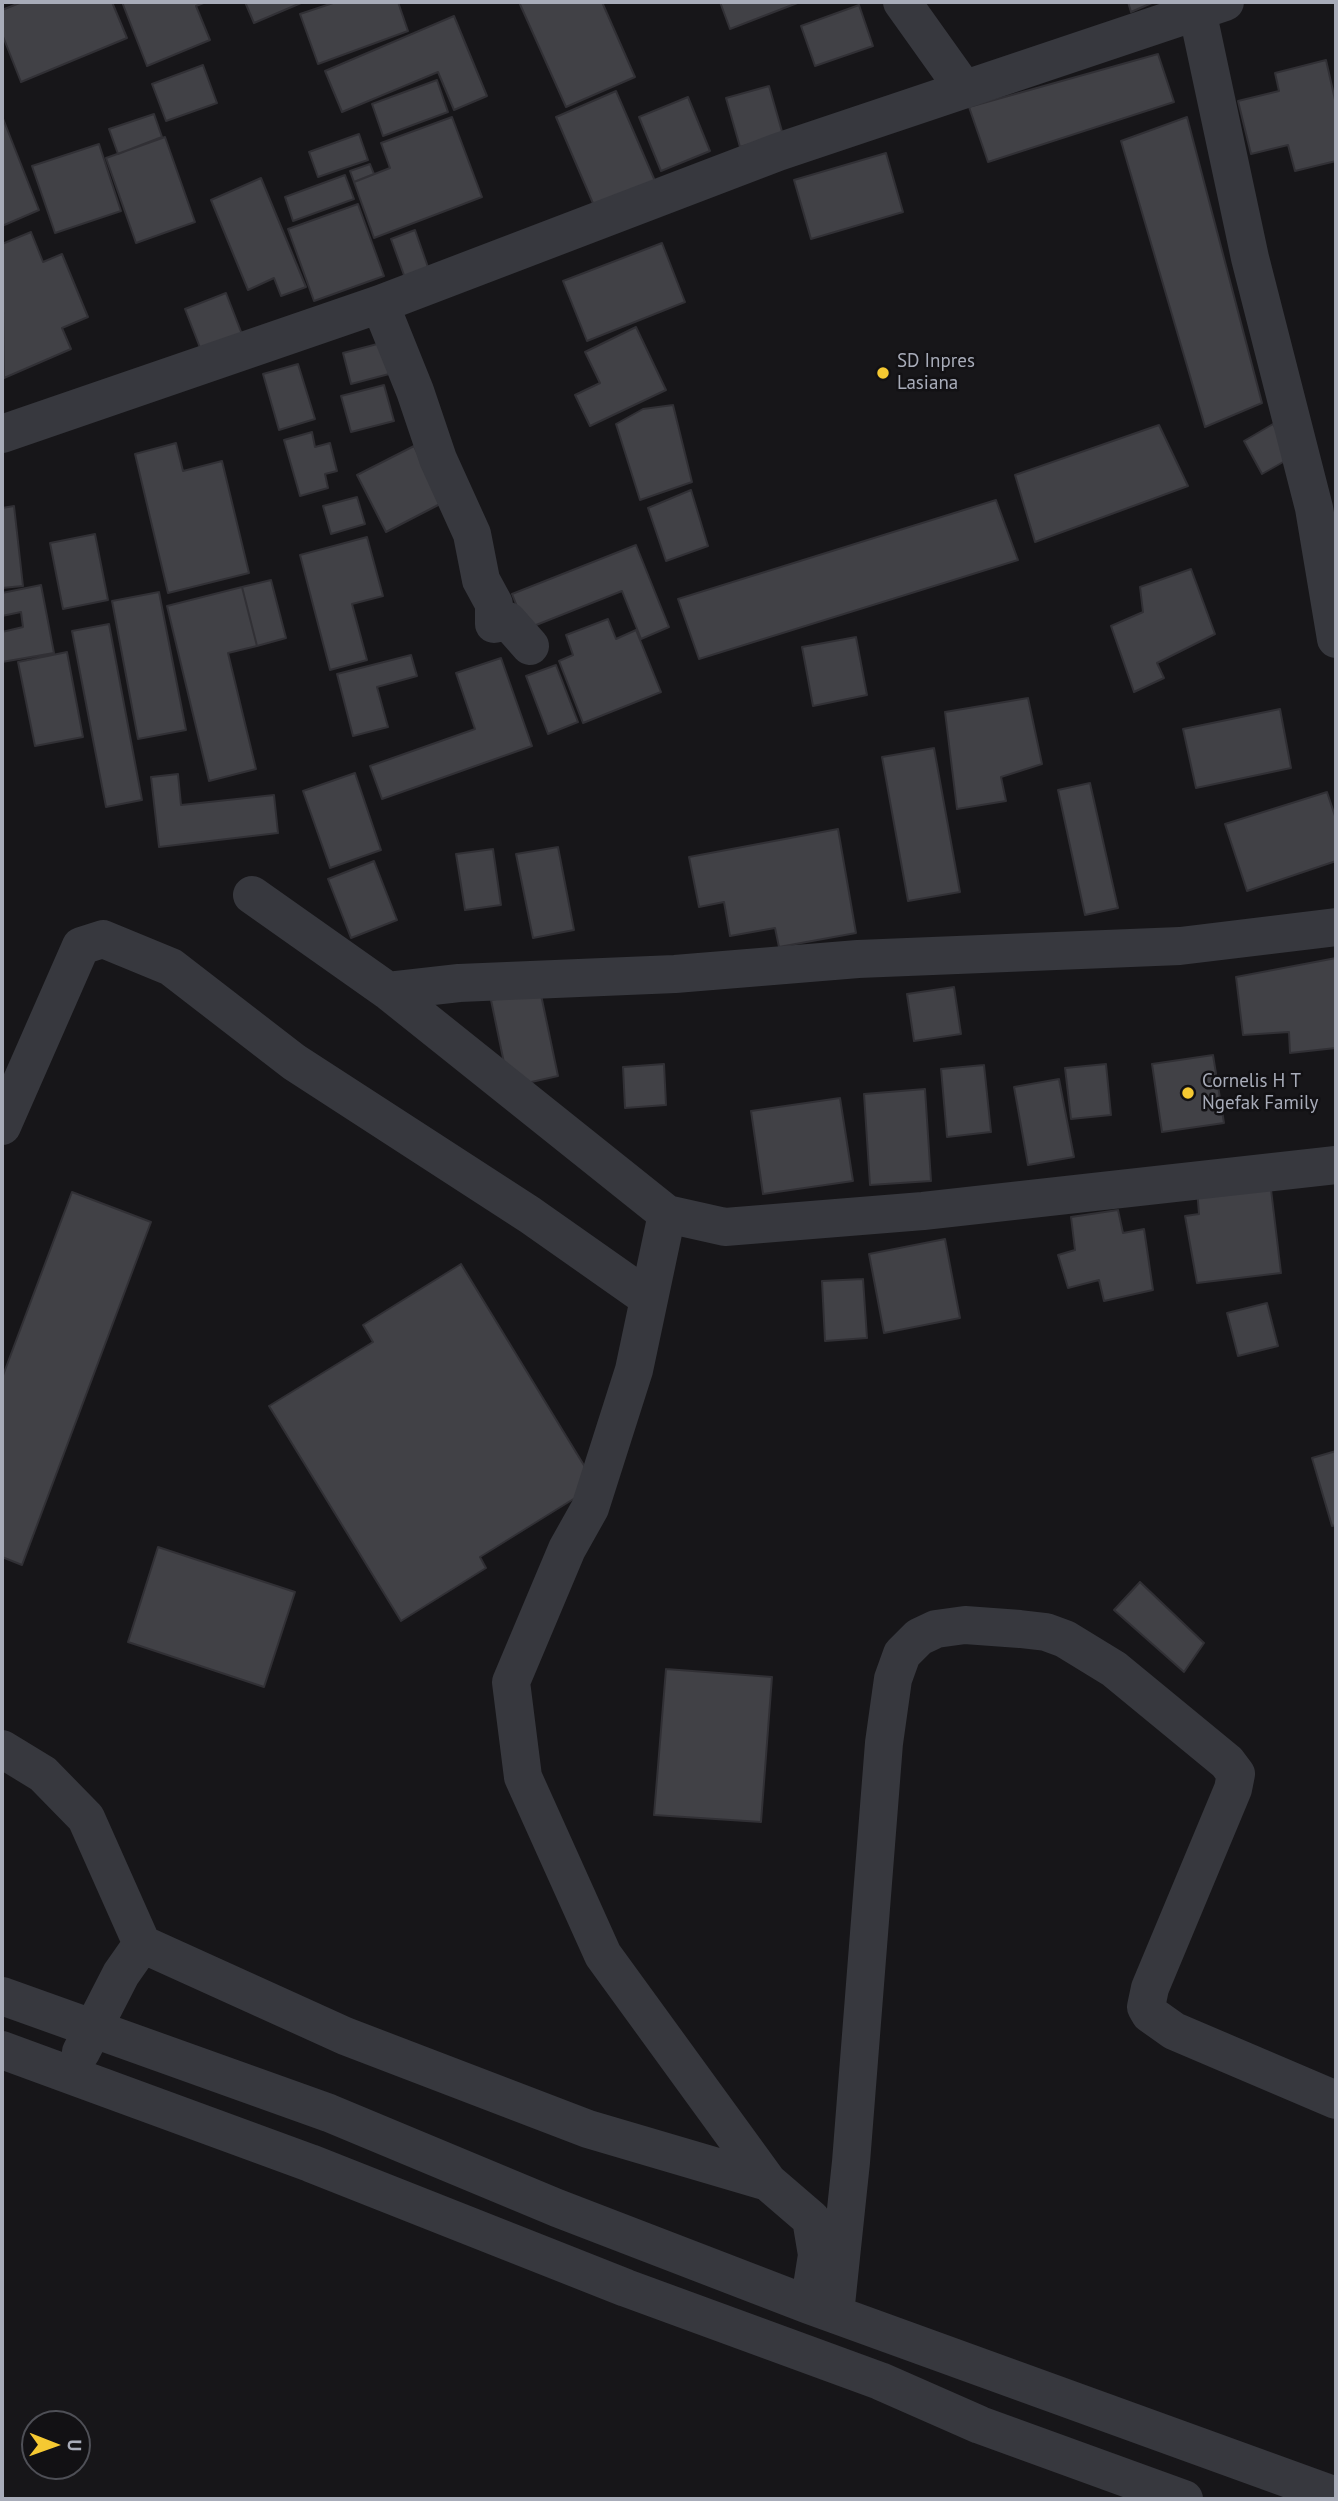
<!DOCTYPE html>
<style>
body{margin:0}
#map{position:relative;width:1338px;height:2501px;overflow:hidden;background:#171619;font-family:"PT Sans",sans-serif}
canvas{display:block}
.frame{position:absolute;inset:0;border:4px solid #a8acb9;pointer-events:none}
.north{position:absolute;left:21px;top:2410px;width:70px;height:70px;box-sizing:border-box;background:#121114;border:2px solid #4e4f56;border-radius:50%;rotate:91deg;font-size:19px;font-weight:700;line-height:28px;text-align:center;color:#a8acb9}
.north::after{content:'';display:block;margin:auto;width:24px;height:32px;background:#f5c932;clip-path:polygon(50% 0,100% 100%,50% 72%,0 100%)}
</style>
<div id="map">
<canvas width="1338" height="2501"></canvas>
<div class="frame"></div>
<div class="north">U</div>
</div>
<script>
const g = document.querySelector('canvas').getContext('2d');
g.lineJoin = 'round';
function fillPath(path, color) { g.fillStyle = color; g.fill(path, 'evenodd'); }
const poly = rows => new Path2D(rows.map(r => 'M' + r).join(''));
function stroke(path, color, width, dash) { g.strokeStyle = color; g.lineWidth = width; g.lineCap = dash ? 'butt' : 'round'; g.setLineDash(dash || []); g.stroke(path); }
function write(font, color, halo, rows, align = 'center') {
  g.font = font + ' "PT Sans",sans-serif'; g.lineWidth = 5; g.setLineDash([]); g.textBaseline = 'middle'; g.strokeStyle = halo; g.fillStyle = color; for (const [text, x, y, turn = 0] of rows) {
    g.save(); g.translate(x, y); g.rotate((+turn || 0) * Math.PI / 180); g.textAlign = isNaN(turn) ? turn : align; if (halo) g.strokeText(text, 0, 0); g.fillText(text, 0, 0); g.restore();
  }
}
const building = poly([
 [22,2,112,2,127,38,21,82,2,34,2,10,22,2],
 [122,2,206,2,196,6,210,40,147,66,122,2],
 [245,2,301,2,301,3,254,23,245,2],
 [336,2,398,2,408,31,318,64,300,14,336,2],
 [519,2,602,2,635,77,566,107,519,2],
 [720,2,800,2,730,29,720,2],
 [1128,2,1154,2,1131,12,1128,2],
 [859,5,873,46,815,66,801,26,859,5],
 [454,16,487,96,454,110,438,72,342,112,325,71,454,16],
 [1158,54,1174,102,988,162,969,107,1158,54],
 [1326,60,1336,104,1336,161,1295,171,1288,145,1251,154,1238,101,1279,91,1275,73,1326,60],
 [203,65,217,103,166,121,152,84,203,65],
 [437,80,448,112,383,136,372,104,437,80],
 [769,86,783,135,740,147,726,98,769,86],
 [616,91,655,181,595,208,556,117,616,91],
 [688,97,710,151,661,171,639,117,688,97],
 [154,114,162,137,118,154,109,129,154,114],
 [2,116,39,210,2,226,2,116],
 [452,117,482,197,374,238,354,182,390,168,381,143,452,117],
 [1187,117,1262,403,1205,427,1121,141,1187,117],
 [359,134,368,160,318,177,309,152,359,134],
 [165,137,195,222,136,243,106,158,165,137],
 [99,144,121,211,55,233,32,166,99,144],
 [886,153,903,212,811,239,794,180,886,153],
 [370,164,374,174,354,182,350,171,370,164],
 [345,175,354,199,293,221,285,197,345,175],
 [261,178,306,287,281,296,274,278,248,290,211,200,261,178],
 [358,204,384,276,314,301,288,229,358,204],
 [415,230,429,270,405,278,391,239,415,230],
 [31,232,43,262,62,254,88,317,62,328,71,349,4,378,2,244,31,232],
 [662,243,685,302,587,341,563,281,662,243],
 [226,293,245,342,204,358,185,309,226,293],
 [636,327,666,390,590,426,575,395,600,383,585,352,636,327],
 [385,342,393,373,351,384,343,353,385,342],
 [298,364,315,419,279,430,263,374,298,364],
 [384,385,394,421,351,432,341,396,384,385],
 [673,405,692,482,640,500,616,424,643,409,673,405],
 [1273,424,1292,457,1262,474,1244,441,1273,424],
 [1159,425,1188,486,1035,542,1015,475,1159,425],
 [312,432,315,447,330,443,337,471,325,474,328,488,300,496,284,440,312,432],
 [176,443,183,471,222,461,249,573,168,593,135,454,176,443],
 [414,446,442,503,386,532,357,475,414,446],
 [691,490,708,546,666,561,648,508,691,490],
 [357,497,365,524,331,534,323,506,357,497],
 [996,500,1018,560,699,659,678,599,996,500],
 [14,506,23,586,2,588,2,508,14,506],
 [95,534,108,600,63,609,50,543,95,534],
 [367,537,383,596,352,604,367,660,330,670,300,555,367,537],
 [636,545,669,627,641,639,622,591,526,629,512,594,636,545],
 [1191,569,1215,634,1157,663,1164,678,1134,692,1111,626,1143,612,1140,587,1191,569],
 [271,580,286,638,257,646,242,587,271,580],
 [41,585,54,653,2,662,2,632,23,627,21,612,2,616,2,593,41,585],
 [242,587,257,646,228,653,256,769,209,781,167,606,242,587],
 [159,592,186,730,138,739,112,601,159,592],
 [608,619,616,639,636,630,661,692,583,723,559,661,573,655,566,635,608,619],
 [109,624,142,800,106,807,72,631,109,624],
 [856,637,867,695,813,706,802,647,856,637],
 [67,652,83,737,35,746,18,662,67,652],
 [411,655,417,676,377,687,388,727,353,736,337,674,411,655],
 [501,658,532,746,382,799,370,766,475,729,456,673,501,658],
 [556,665,578,722,548,734,526,676,556,665],
 [1028,698,1042,764,1001,777,1006,801,957,809,945,712,1028,698],
 [1280,709,1291,768,1196,788,1183,729,1280,709],
 [934,748,960,892,908,901,882,757,934,748],
 [355,773,381,850,330,868,303,791,355,773],
 [178,774,181,805,274,795,278,833,159,847,151,777,178,774],
 [1090,783,1118,908,1085,915,1058,790,1090,783],
 [1327,792,1336,819,1336,861,1247,891,1225,824,1327,792],
 [838,829,856,933,779,947,775,928,730,936,724,902,699,907,689,857,838,829],
 [558,847,574,930,533,938,516,854,558,847],
 [493,849,501,905,465,910,456,854,493,849],
 [374,861,397,920,351,938,328,879,374,861],
 [1336,958,1336,1048,1290,1053,1289,1032,1243,1035,1236,977,1336,958],
 [954,987,961,1034,914,1041,907,994,954,987],
 [540,990,558,1076,509,1087,491,1000,540,990],
 [1213,1055,1224,1123,1162,1132,1152,1064,1213,1055],
 [664,1064,666,1105,625,1108,623,1067,664,1064],
 [1106,1064,1111,1115,1071,1119,1065,1068,1106,1064],
 [984,1065,991,1132,947,1137,941,1069,984,1065],
 [1059,1079,1074,1157,1028,1165,1014,1087,1059,1079],
 [925,1089,931,1181,870,1185,864,1094,925,1089],
 [840,1098,853,1181,763,1194,751,1111,840,1098],
 [1270,1181,1281,1273,1197,1283,1185,1216,1199,1214,1197,1189,1270,1181],
 [72,1192,151,1222,22,1565,2,1557,2,1378,72,1192],
 [1118,1210,1123,1233,1144,1229,1153,1290,1104,1301,1099,1280,1068,1288,1058,1255,1075,1250,1071,1217,1118,1210],
 [945,1239,960,1318,884,1333,869,1254,945,1239],
 [461,1264,596,1485,480,1557,486,1568,401,1621,269,1406,373,1342,363,1325,461,1264],
 [863,1279,867,1338,825,1341,822,1281,863,1279],
 [1267,1303,1278,1346,1238,1356,1227,1313,1267,1303],
 [1336,1451,1336,1525,1332,1526,1312,1458,1336,1451],
 [158,1547,295,1592,264,1687,128,1642,158,1547],
 [1140,1582,1204,1643,1184,1672,1114,1610,1140,1582],
 [666,1669,772,1677,761,1822,654,1815,666,1669]
]);
const minor = poly([
 [902,2,964,89],
 [1197,10,1250,258,1314,508,1336,639],
 [380,304,415,391,438,459,472,534,481,580,494,604,494,624,508,621,530,646],
 [2,434,380,304,778,152,1225,2],
 [252,895,388,991],
 [1336,927,1180,946,858,959,675,974,459,983,388,991,667,1214,725,1227,923,1211,1336,1165],
 [2,1126,81,946,103,939,171,967,294,1062,530,1215,648,1298],
 [667,1214,634,1370,590,1508,567,1549,511,1682,523,1777,603,1955,768,2182,811,2219,817,2255,810,2299],
 [2,1749,43,1774,86,1818,142,1944],
 [2,1996,329,2113,557,2208,809,2305,1336,2496],
 [2,2050,310,2163,626,2288,880,2381,980,2425,1184,2499],
 [81,2052,121,1974,142,1944,345,2036,588,2129,768,2182],
 [835,2314,851,2162,884,1743,893,1679,902,1654,919,1637,936,1629,965,1625,1020,1629,1046,1632,1065,1639,1114,1669,1227,1762,1236,1774,1233,1789,1150,1988,1146,2007,1150,2014,1174,2031,1336,2100]
]);
const markers = [
 [883,373,7,"#f5c932"],
 [1188,1093,7,"#f5c932"]
];
const poiNames = [
 ["SD Inpres",897,362],
 ["Lasiana",897,384],
 ["Cornelis H T",1202,1082],
 ["Ngefak Family",1202,1104]
];
fillPath(building, '#414146');
stroke(building, '#313035', 2);
stroke(minor, '#37383e', 38);
for (const [x, y, r, color] of markers) { const dot = new Path2D(); dot.arc(x, y, r, 0, 2 * Math.PI); g.fillStyle = color; g.fill(dot); stroke(dot, '#121114', 2.5); }
write('19px', '#a8acb9', '#121114', poiNames, 'left');
</script>
